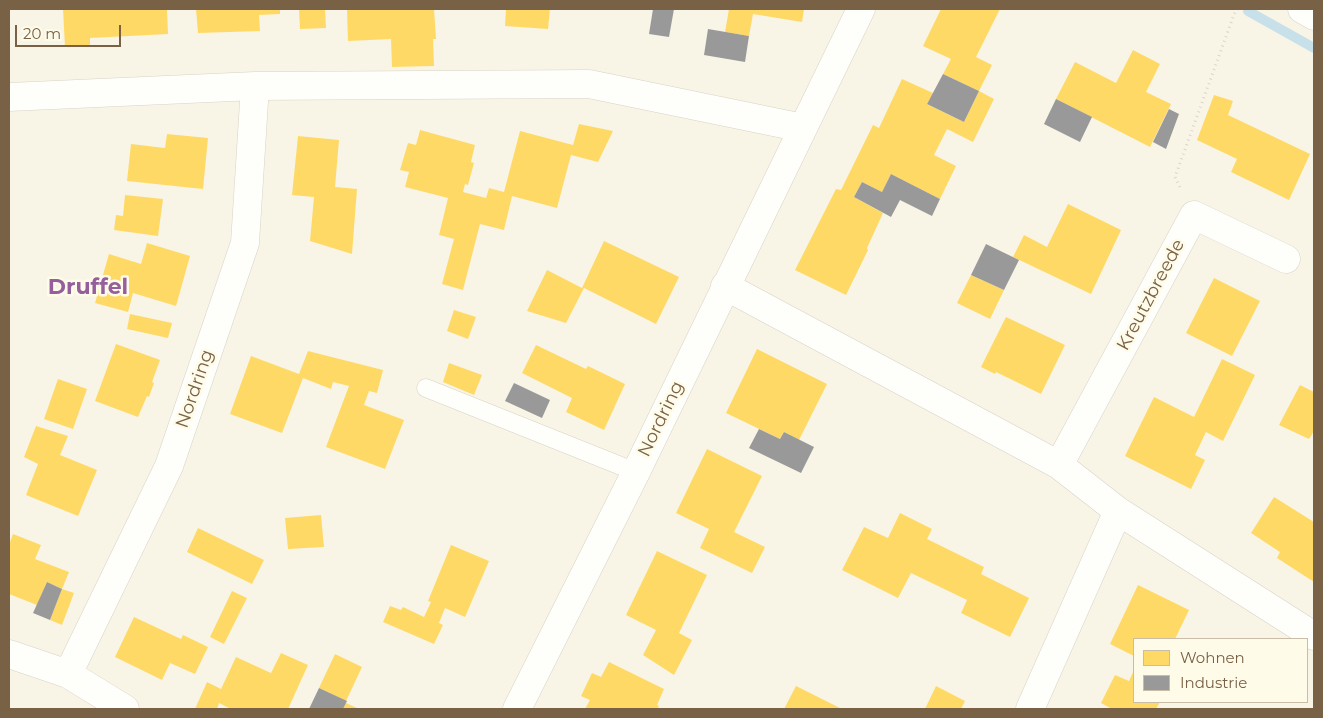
<!DOCTYPE html>
<style>
body{margin:0}
#map{position:relative;width:1323px;height:718px;overflow:hidden;background:#f8f5e7;font-family:Montserrat,sans-serif}
canvas{display:block}
.frame{position:absolute;inset:0;border:10px solid #786145;pointer-events:none}
.legend{position:absolute;left:1133px;top:638px;width:175px;height:65px;box-sizing:border-box;background:#fffbe9;border:1px solid #c9bda7;margin:0;padding:6px 9px;list-style:none;font-size:15px;color:#786145}
.legend li{display:flex;align-items:center;gap:10px;height:25px}
.legend b{width:25px;border:1px solid #c9bda7}
.scale{position:absolute;left:15px;top:25px;width:106px;height:22px;box-sizing:border-box;border:2px solid #786145;border-top:0;padding-left:6px;font-size:15px;line-height:18px;white-space:nowrap;color:#786145;-webkit-text-stroke:4px #fffbe9;paint-order:stroke}
</style>
<div id="map">
<canvas width="1323" height="718"></canvas>
<div class="frame"></div>
<ul class="legend">
<li><b style="height:14px;background:#ffd966"></b>Wohnen</li>
<li><b style="height:14px;background:#999"></b>Industrie</li>
</ul>
<div class="scale">20 m</div>
</div>
<script>
const g = document.querySelector('canvas').getContext('2d');
g.lineJoin = 'round';
function fillPath(path, color) { g.fillStyle = color; g.fill(path, 'evenodd'); }
const poly = rows => new Path2D(rows.map(r => 'M' + r).join(''));
function stroke(path, color, width, dash) { g.strokeStyle = color; g.lineWidth = width; g.lineCap = dash ? 'butt' : 'round'; g.setLineDash(dash || []); g.stroke(path); }
function write(font, color, halo, rows, align = 'center') {
  g.font = font + ' Montserrat,sans-serif'; g.lineWidth = 5; g.setLineDash([]); g.textBaseline = 'middle'; g.strokeStyle = halo; g.fillStyle = color; for (const [text, x, y, turn = 0] of rows) {
    g.save(); g.translate(x, y); g.rotate((+turn || 0) * Math.PI / 180); g.textAlign = isNaN(turn) ? turn : align; if (halo) g.strokeText(text, 0, 0); g.fillText(text, 0, 0); g.restore();
  }
}
const homes = poly([
 [63,9,167,9,168,34,90,38,90,46,65,47],
 [196,9,280,9,280,14,259,15,260,31,198,33],
 [299,9,325,9,326,28,300,29],
 [347,9,434,9,436,39,433,39,434,66,392,67,391,39,348,41],
 [506,9,550,9,548,29,505,26],
 [729,9,804,9,802,22,753,14,749,36,725,32],
 [941,9,1000,9,976,57,992,65,979,91,994,99,973,142,947,129,934,155,956,166,940,199,891,174,882,192,862,182,854,197,883,213,867,248,868,250,846,295,795,270,836,189,841,190,873,125,879,128,902,79,933,93,927,104,964,122,979,91,943,74,951,59,923,46],
 [1133,50,1160,64,1146,92,1171,104,1150,147,1056,99,1075,62,1116,83],
 [1214,95,1233,101,1228,115,1310,154,1289,200,1231,172,1237,159,1197,140],
 [579,124,613,131,598,162,571,155,557,208,512,196,504,230,480,224,463,290,442,284,454,239,439,235,448,198,405,187,409,172,400,170,408,143,416,145,420,130,475,145,471,162,474,163,468,185,465,184,463,192,486,198,489,188,504,192,520,131,573,145],
 [167,134,208,138,203,189,127,181,131,144,165,148],
 [298,136,339,140,335,187,357,189,352,254,310,241,314,197,292,195],
 [125,195,163,199,158,236,114,230,116,215,123,216],
 [1068,204,1121,230,1091,294,1013,257,1024,235,1047,247],
 [604,241,679,277,656,324,584,288,566,323,527,311,547,270,582,288],
 [147,243,190,256,176,306,133,293,128,312,95,303,109,254,141,264],
 [971,275,1004,290,990,319,957,303],
 [1214,278,1260,301,1232,356,1186,333],
 [454,310,476,317,468,339,447,331],
 [130,314,172,323,168,338,127,329],
 [1006,317,1065,345,1041,394,996,372,995,374,981,367],
 [116,344,160,360,152,382,154,383,149,397,147,396,138,417,95,401],
 [536,345,586,369,588,366,625,384,604,430,566,412,572,398,522,373],
 [757,349,827,384,799,440,784,432,780,439,726,413],
 [308,351,383,370,377,393,369,391,364,405,404,420,385,469,326,447,349,386,333,382,331,389,303,378,282,433,230,414,251,356,299,374],
 [1222,359,1255,375,1223,441,1206,432,1195,455,1205,460,1191,489,1125,456,1154,397,1194,417],
 [449,363,482,375,474,395,443,382],
 [58,379,87,389,73,429,44,419],
 [1300,385,1314,392,1314,431,1309,439,1279,425],
 [36,426,68,436,60,455,97,470,78,516,26,495,38,464,24,457],
 [707,449,762,476,734,532,765,547,752,573,700,548,709,529,676,513],
 [1274,497,1314,522,1314,582,1277,558,1280,552,1251,533],
 [900,513,932,529,927,539,984,567,981,574,1029,598,1010,637,961,613,967,600,911,573,898,598,842,570,864,527,888,538],
 [321,515,324,547,288,549,285,518],
 [198,528,264,560,252,584,187,552],
 [13,534,41,545,35,559,69,572,62,589,47,582,37,605,9,594,9,545],
 [451,545,489,561,465,617,445,608,439,623,443,625,434,644,383,622,390,606,401,610,403,607,424,617,431,602,428,601],
 [657,551,707,575,679,633,692,640,674,675,643,655,656,630,626,615],
 [1138,585,1189,610,1175,639,1134,639,1134,656,1110,644],
 [62,589,74,593,62,625,50,620],
 [232,591,247,598,224,644,210,637],
 [134,617,181,639,183,635,208,647,195,674,170,663,162,680,115,657],
 [281,653,308,665,288,709,231,709,219,703,217,709,195,709,207,682,221,689,236,657,271,673],
 [335,654,362,667,346,701,319,688],
 [609,662,664,689,657,705,659,706,657,709,585,709,590,700,581,696,592,673,601,677],
 [1134,670,1134,702,1160,702,1156,709,1112,709,1101,703,1115,675,1129,681],
 [796,686,842,709,784,709],
 [936,686,965,701,961,709,925,709],
 [346,703,359,709,343,709]
]);
const industry = poly([
 [653,9,674,9,669,37,649,34],
 [708,29,749,36,745,62,704,55],
 [943,74,979,91,964,122,927,104],
 [1056,99,1092,117,1080,142,1044,124],
 [1169,109,1179,114,1166,149,1153,142],
 [891,174,940,199,932,216,900,200,891,217,854,197,862,182,882,192],
 [986,244,1019,260,1004,290,971,275],
 [514,383,550,400,542,418,505,401],
 [759,429,780,439,784,432,814,447,801,473,749,448],
 [47,582,62,589,50,620,33,613],
 [319,688,347,701,343,709,309,709]
]);
const stream = poly([
 [1248,11,1314,48]
]);
const path = poly([
 [1180,187,1175,177,1236,9]
]);
const service = poly([
 [426,388,636,472]
]);
const minor = poly([
 [9,97,255,86,589,84,803,128],
 [725,286,1059,465,1118,511,1314,636],
 [1059,465,1194,215,1286,259],
 [9,654,68,674,125,709],
 [68,674,169,466,245,243,255,86],
 [517,709,636,472,861,9],
 [1030,709,1118,511]
]);
const tertiary = poly([
 [1302,9,1314,16]
]);
const streetNames = [
 ["Kreutzbreede",1151,295,-62],
 ["Nordring",195,389,-71],
 ["Nordring",661,419,-64]
];
const districtNames = [
 ["Druffel",88,288]
];
fillPath(homes, '#ffd966');
fillPath(industry, '#999');
stroke(stream, '#c8e0e9', 10);
stroke(service, '#d9d2c5', 19);
stroke(minor, '#d9d2c5', 29);
stroke(tertiary, '#d9d2c5', 29);
stroke(path, '#dad5cb', 3, [1, 4]);
stroke(service, '#fefefb', 18);
stroke(minor, '#fefefb', 28);
stroke(tertiary, '#fefefb', 28);
write('18px', '#786145', '#fffbe9', streetNames);
write('bold 22px', '#945f9c', '#fffbe9', districtNames);
</script>
